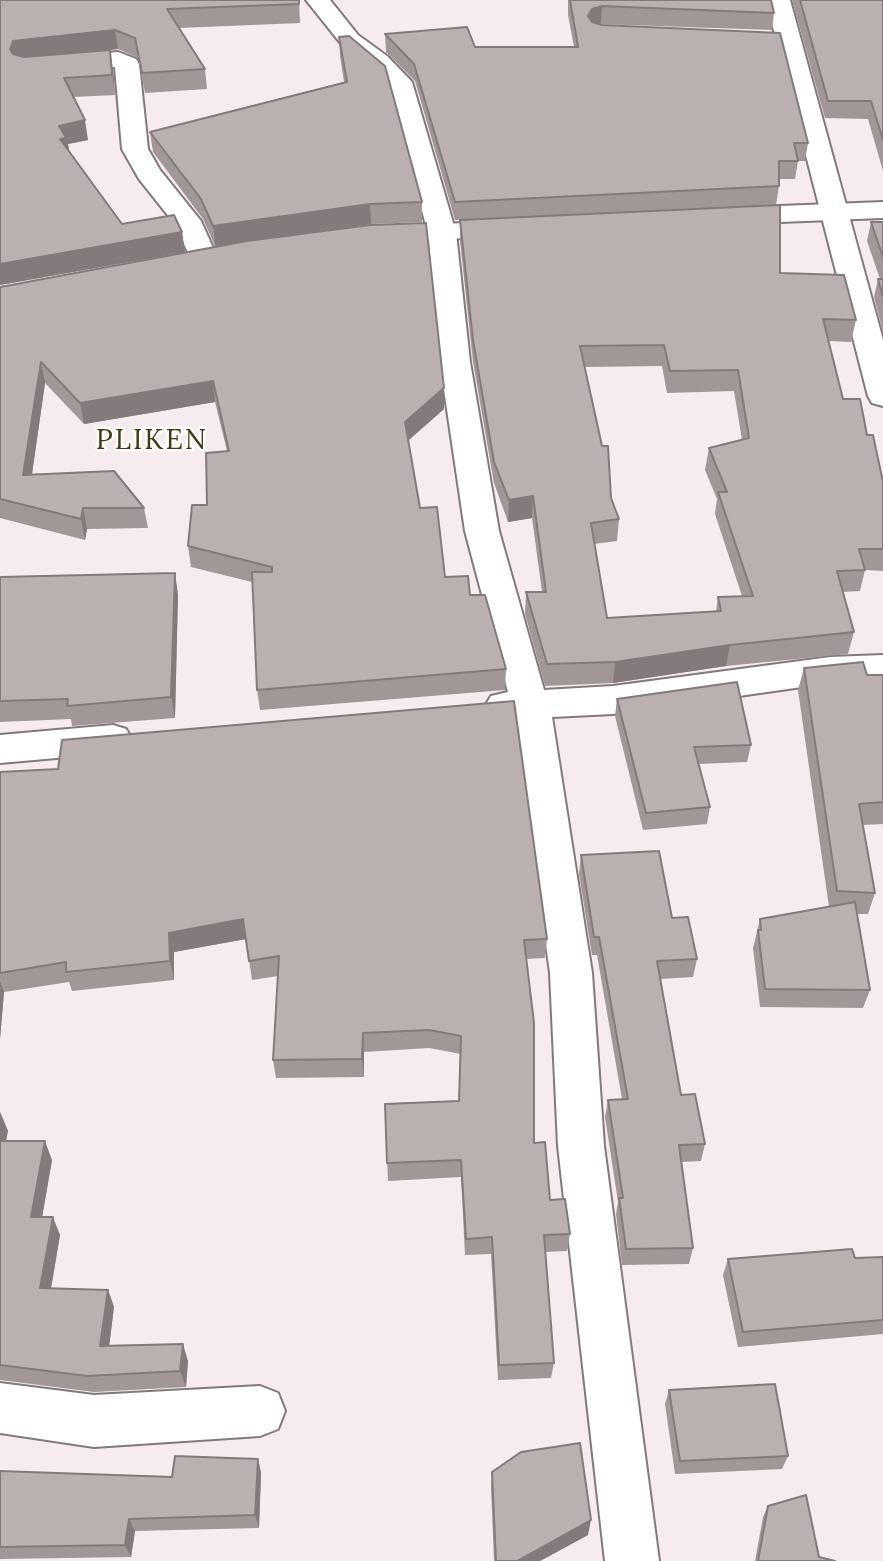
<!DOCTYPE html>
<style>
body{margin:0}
canvas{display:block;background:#f6ecef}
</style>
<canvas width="883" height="1561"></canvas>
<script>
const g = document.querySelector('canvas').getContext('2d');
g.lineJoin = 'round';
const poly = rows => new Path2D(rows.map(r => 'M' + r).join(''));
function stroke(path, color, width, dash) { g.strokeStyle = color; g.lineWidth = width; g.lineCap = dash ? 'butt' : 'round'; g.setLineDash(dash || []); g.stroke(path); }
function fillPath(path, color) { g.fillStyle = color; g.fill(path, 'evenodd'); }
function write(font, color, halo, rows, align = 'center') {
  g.font = font + ' Lora,serif'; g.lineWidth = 5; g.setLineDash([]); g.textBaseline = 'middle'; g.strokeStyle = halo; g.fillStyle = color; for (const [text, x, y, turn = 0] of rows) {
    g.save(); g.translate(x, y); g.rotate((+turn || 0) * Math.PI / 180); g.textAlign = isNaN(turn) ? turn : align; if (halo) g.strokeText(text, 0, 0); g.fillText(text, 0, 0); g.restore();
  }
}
const street = poly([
 [306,0,330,0,358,35,387,56,412,82,456,233,470,362,499,531,544,690,613,686,830,657,883,655,883,681,830,683,613,714,552,717,592,973,604,1146,659,1561,605,1561,558,1146,550,973,515,720,491,716,485,706,491,696,508,692,465,531,440,362,428,233,388,84,342,45,306,0],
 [766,0,790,0,883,340,883,406,872,403,868,396,766,0],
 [118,52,136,59,139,64,148,149,160,170,201,221,218,259,214,265,204,267,194,265,174,223,139,179,122,149,115,67,60,71,51,69,48,64,51,59,60,57,118,52],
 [113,725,126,729,132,739,126,749,113,753,0,763,0,735,113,725],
 [0,1383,94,1395,260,1386,278,1393,285,1411,278,1429,260,1436,94,1447,0,1433,0,1383]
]);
const secondary = poly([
 [883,202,883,218,728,224,718,222,714,216,718,210,728,208,883,202],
 [510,221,520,223,524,229,520,235,375,243,365,241,361,235,365,229,375,227,510,221]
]);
const wall = poly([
 [0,0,299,0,300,23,179,28,205,69,207,89,145,93,138,58,118,49,104,51,113,70,115,95,73,97,88,140,68,144,69,150,122,224,182,232,185,252,0,285],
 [568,0,771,0,774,13,772,30,599,24,808,143,805,161,798,161,795,179,779,179,779,186,776,205,455,220,415,81,386,52,385,34,475,47,574,47,568,15],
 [792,0,883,0,883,171,868,119,825,118],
 [339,37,422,202,422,222,371,224,294,235,444,388,444,409,408,441,420,508,445,577,470,595,506,669,505,690,260,710,257,690,252,582,191,567,188,546,207,505,227,451,215,402,84,424,45,383,32,474,144,508,148,528,87,529,85,540,0,518,0,287,234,244,215,246,203,219,153,152,150,132,344,82,340,56],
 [460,220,780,273,856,320,851,342,829,341,843,399,867,435,883,482,883,571,865,570,860,591,843,592,854,632,848,654,726,666,613,683,545,686,525,614,526,592,542,592,532,518,508,522,494,483,473,362,460,241],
 [662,366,667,393,734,391,742,440,709,448,705,470,717,499,715,514,742,596,718,597,716,612,607,618,594,544,617,541,619,519,611,498,585,367],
 [871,222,883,222,883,332,874,297,878,279,880,279,867,241],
 [0,577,178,594,175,718,72,726,71,719,0,722],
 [804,668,867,675,883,675,883,824,863,825,875,893,868,914,857,914,870,990,863,1008,760,1007,753,948,760,919,829,907,798,690],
 [617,699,751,745,747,762,698,764,710,807,707,824,643,830,615,716],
 [0,772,547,939,545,958,526,959,534,1143,550,1200,570,1234,567,1251,545,1252,554,1363,551,1378,498,1380,491,1254,465,1255,461,1177,388,1181,385,1104,459,1101,461,1054,429,1048,364,1052,364,1077,276,1078,273,1060,278,976,252,980,246,939,174,952,174,980,72,991,69,982,4,992,0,1039],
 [581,855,672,918,697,959,693,977,660,979,681,1095,705,1144,701,1161,681,1162,693,1248,689,1264,622,1265,616,1214,618,1202,605,1117,608,1100,622,1099,597,955,592,955,579,874],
 [0,1112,8,1131,6,1141,52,1160,42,1217,60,1235,51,1289,108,1290,114,1307,109,1346,188,1361,186,1387,94,1392,0,1380,0,1382],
 [883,1257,883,1334,738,1347,723,1275,728,1259,855,1258],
 [669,1390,788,1456,782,1469,675,1474,665,1404],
 [258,1459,261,1473,259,1528,135,1531,131,1557,0,1559,0,1471,172,1477],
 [492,1472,588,1535,540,1561,494,1561,491,1487],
 [768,1506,819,1557,835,1561,755,1561,763,1517]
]);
const shadedWall = poly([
 [602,6,601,23,591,26,588,16,592,9],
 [115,30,118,49,17,61,10,49,13,41],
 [110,50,113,70,115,95,112,75],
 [85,120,88,140,68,144,70,157,60,139,59,126],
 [370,204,371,224,215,246,213,226],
 [182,232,185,252,0,285,0,264],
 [41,362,45,383,29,495,23,475],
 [213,381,215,402,84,424,80,403],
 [444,388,444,409,405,443,405,422],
 [533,496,532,518,508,522,509,500],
 [83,508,87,529,85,540,81,519],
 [175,573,178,594,175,718,171,697],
 [730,645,726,666,613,683,615,662],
 [243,919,246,939,174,952,174,980,170,961,169,933],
 [0,981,4,992,0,1039],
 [363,1033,364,1052,364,1077,362,1059],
 [0,1112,8,1131,2,1159,0,1154],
 [45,1141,52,1160,39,1235,31,1217],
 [53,1217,60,1235,48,1305,40,1288],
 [108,1290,114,1307,107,1363,100,1346],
 [183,1344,188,1361,186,1387,180,1371],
 [258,1459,261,1473,259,1528,255,1515],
 [129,1519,135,1531,131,1557,125,1545],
 [591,1520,588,1535,540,1561,517,1561]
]);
const building = poly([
 [0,0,299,0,299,4,167,9,205,69,142,73,135,38,115,30,13,41,10,49,13,54,24,57,110,50,112,75,64,78,85,120,59,126,66,138,60,139,122,224,174,215,182,232,0,264,0,0],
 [570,0,771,0,774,13,602,6,592,9,588,16,592,22,602,25,780,33,808,143,794,143,798,161,779,161,779,186,455,202,414,64,385,34,467,27,475,47,578,47,570,0],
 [800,0,883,0,883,140,871,101,828,101,800,0],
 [349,36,385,66,422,202,370,204,213,226,201,199,150,132,347,82,339,37,349,36],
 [780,205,780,273,844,275,856,320,823,319,843,399,860,399,867,435,873,435,883,482,883,549,859,549,865,570,837,571,854,632,730,645,615,662,547,664,526,592,546,592,533,496,509,500,494,462,473,340,460,220,780,205],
 [664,345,670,371,738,370,749,438,709,448,727,492,718,492,753,596,718,597,721,611,607,618,591,523,619,519,611,498,608,446,602,446,580,346,664,345],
 [871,222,883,222,883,257,871,222],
 [426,223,444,388,405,422,420,508,437,507,445,577,468,576,470,595,485,595,506,669,257,690,252,572,272,572,272,567,188,546,192,505,207,505,206,453,229,451,213,381,80,403,41,362,23,475,114,471,144,508,83,508,81,519,0,499,0,287,247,241,370,225,426,223],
 [878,279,883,279,883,297,878,279],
 [175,573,171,697,67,706,68,699,0,701,0,577,175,573],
 [863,662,867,675,883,675,883,802,859,804,875,893,837,891,804,668,863,662],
 [737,682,751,745,694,747,710,807,646,813,617,699,737,682],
 [514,701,547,939,524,940,534,1023,534,1143,545,1142,550,1200,565,1199,570,1234,544,1235,554,1363,499,1365,492,1237,466,1239,461,1160,387,1163,385,1104,459,1101,461,1036,429,1030,363,1033,362,1059,273,1060,279,956,249,961,243,919,169,933,170,961,66,972,66,962,0,973,0,772,58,769,62,740,514,701],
 [659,851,672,918,688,917,697,959,657,961,681,1095,695,1094,705,1144,679,1145,693,1248,626,1249,619,1198,623,1198,608,1100,628,1099,599,937,594,937,581,855,659,851],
 [855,902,870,990,765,989,758,930,761,930,760,919,855,902],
 [0,1141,45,1141,31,1217,53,1217,40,1288,108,1290,100,1346,183,1344,180,1371,87,1376,0,1365,0,1141],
 [852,1249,855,1258,883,1257,883,1320,743,1332,728,1259,852,1249],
 [775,1384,788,1456,680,1461,669,1390,775,1384],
 [580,1443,591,1520,517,1561,496,1561,492,1472,521,1452,580,1443],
 [175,1456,258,1459,255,1515,129,1519,125,1545,0,1547,0,1471,172,1477,175,1456],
 [806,1495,819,1557,835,1561,758,1561,768,1506,806,1495]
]);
const quarterNames = [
 ["PLIKEN",152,441]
];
stroke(street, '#83797c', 4);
stroke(secondary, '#83797c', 4);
fillPath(street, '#fff');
fillPath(secondary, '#fff');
fillPath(wall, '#a19797');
fillPath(shadedWall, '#837b7b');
fillPath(building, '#bbb0b0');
stroke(building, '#837b7b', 2);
g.letterSpacing = '2px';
write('28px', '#44380f', '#fefcfc', quarterNames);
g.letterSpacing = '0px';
</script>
